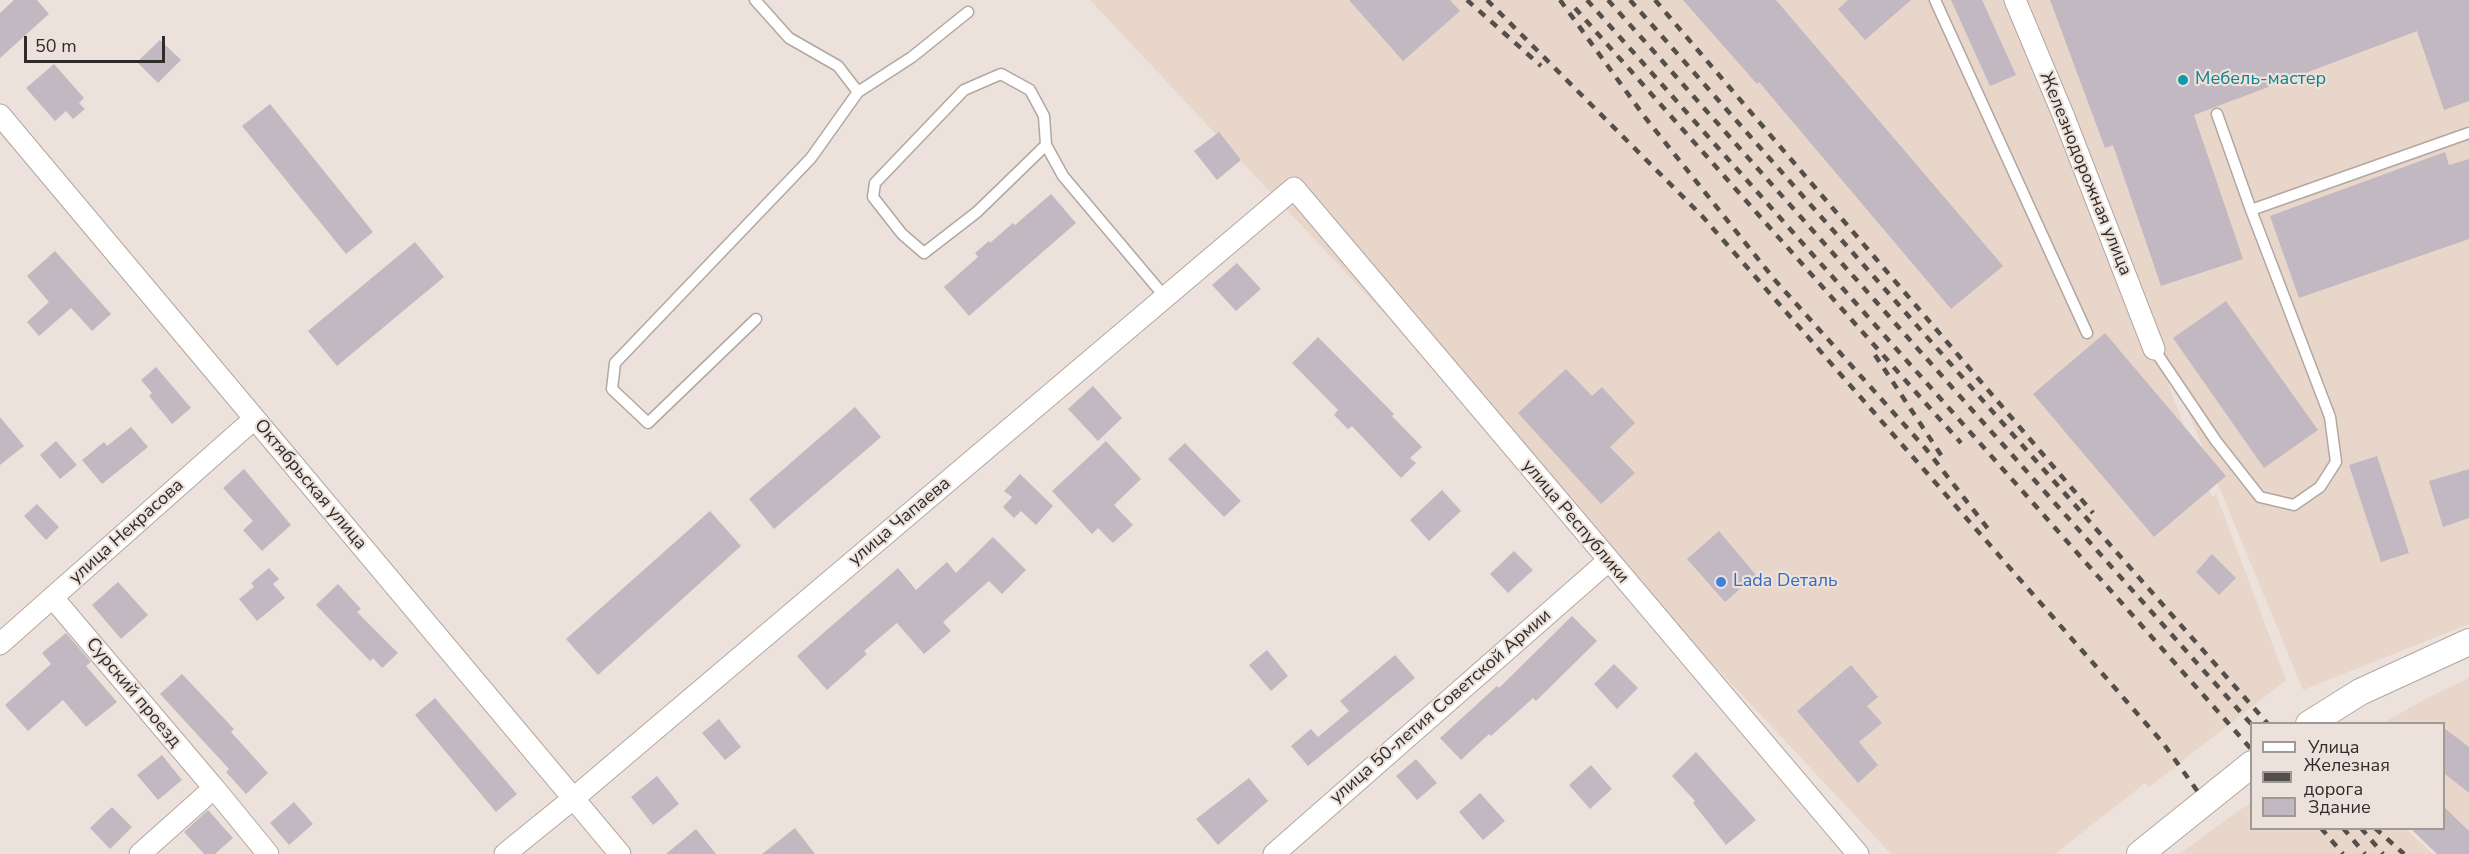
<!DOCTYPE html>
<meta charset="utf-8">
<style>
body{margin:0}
#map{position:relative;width:2469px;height:854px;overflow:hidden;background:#ede2db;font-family:"Nunito Sans",sans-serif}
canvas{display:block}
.legend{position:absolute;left:2250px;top:722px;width:195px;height:108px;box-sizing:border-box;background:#ede2db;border:2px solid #a19993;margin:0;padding:8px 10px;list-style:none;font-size:18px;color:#2f2b28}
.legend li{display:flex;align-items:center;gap:12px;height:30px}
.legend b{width:30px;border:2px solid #a19993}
.scale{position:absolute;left:24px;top:36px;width:141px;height:27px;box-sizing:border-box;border:3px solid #2f2b28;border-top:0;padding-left:8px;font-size:18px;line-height:21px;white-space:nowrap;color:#2f2b28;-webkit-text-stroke:4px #ede2db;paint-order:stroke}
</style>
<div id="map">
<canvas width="2469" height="854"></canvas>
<ul class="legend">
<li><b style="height:8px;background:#fff"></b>Улица</li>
<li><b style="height:8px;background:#544f4b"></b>Железная дорога</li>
<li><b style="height:16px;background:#c1b8c1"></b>Здание</li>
</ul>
<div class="scale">50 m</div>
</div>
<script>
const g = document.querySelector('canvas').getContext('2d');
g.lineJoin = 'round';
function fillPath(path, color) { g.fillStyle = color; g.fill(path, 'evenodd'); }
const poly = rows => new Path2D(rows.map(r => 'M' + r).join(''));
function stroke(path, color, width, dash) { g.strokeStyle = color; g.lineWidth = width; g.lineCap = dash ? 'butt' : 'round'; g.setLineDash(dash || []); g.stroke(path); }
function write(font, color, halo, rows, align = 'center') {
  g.font = font + ' "Nunito Sans",sans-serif'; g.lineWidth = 4.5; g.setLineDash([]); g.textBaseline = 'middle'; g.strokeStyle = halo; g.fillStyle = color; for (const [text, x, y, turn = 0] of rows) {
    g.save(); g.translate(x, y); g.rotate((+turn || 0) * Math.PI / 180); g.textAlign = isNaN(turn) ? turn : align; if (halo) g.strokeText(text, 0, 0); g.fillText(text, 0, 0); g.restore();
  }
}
const built = poly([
 [1090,0,2469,0,2469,624,2303,690,2040,53,2212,497,2216,494,2286,680,2149,787,2145,783,2055,854,1891,854],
 [2469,678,2469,854,2444,828,2444,724,2382,724,2423,700],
 [2251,802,2252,828,2406,829,2433,854,2179,854]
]);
const building = poly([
 [14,0,37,0,49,14,0,58,0,13],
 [1349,0,1450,0,1460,11,1403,61],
 [1683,0,1776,0,2003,266,1951,309,1759,82,1757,84],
 [1848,0,1911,0,1865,40,1838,9],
 [1951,0,1982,0,2016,75,1990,86],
 [2050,0,2469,0,2469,101,2444,110,2417,31,2194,115,2243,259,2161,286,2113,145,2105,148],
 [160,40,181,60,158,83,137,62],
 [54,64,84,98,79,103,85,109,73,119,66,111,55,121,26,88],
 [270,104,373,232,346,254,242,126],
 [1219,132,1241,160,1217,180,1194,151],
 [2445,152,2449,165,2469,159,2469,239,2299,298,2270,216],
 [1051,194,1076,223,969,316,944,287,978,257,975,253,989,241,990,243,1013,223,1015,225],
 [415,242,444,277,337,366,308,331],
 [55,251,111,314,92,331,71,308,39,336,27,322,49,302,27,276],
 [1237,263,1261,289,1236,311,1212,285],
 [2226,301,2318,430,2264,468,2173,338],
 [2105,333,2226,476,2154,537,2033,394],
 [1318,337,1394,414,1392,416,1422,447,1410,458,1416,463,1401,478,1352,426,1348,429,1334,415,1338,410,1292,363],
 [156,367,191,408,172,424,149,396,152,393,141,380],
 [1566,369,1592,396,1602,387,1635,423,1610,447,1635,473,1601,504,1518,413],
 [1093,386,1122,418,1098,441,1068,409],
 [855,407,881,437,774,529,749,499],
 [0,417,24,446,0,465],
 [131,427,148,447,102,484,82,460,104,442,107,446],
 [56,441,77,465,60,479,40,455],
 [1106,441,1141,479,1114,505,1133,525,1113,543,1098,528,1092,534,1052,491],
 [1185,443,1241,501,1224,517,1168,459],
 [2377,456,2409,553,2381,562,2349,465],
 [244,469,291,525,262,551,243,530,253,521,223,488],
 [2469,469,2469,518,2443,527,2429,481],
 [1020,474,1053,506,1036,525,1021,511,1014,518,1003,507,1012,497,1004,491],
 [1442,490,1461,511,1429,541,1410,520],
 [37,504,59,527,46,540,24,516],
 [710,511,741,546,598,675,566,639],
 [1719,531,1756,575,1725,602,1687,559],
 [993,537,1026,570,1002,594,989,581,943,622,951,631,924,654,897,623,864,651,867,654,827,690,797,656,898,568,916,590,947,562,956,573],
 [1514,551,1533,570,1508,593,1490,574],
 [2212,554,2236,578,2219,595,2196,572],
 [269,568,279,579,273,584,285,598,257,621,239,599,254,587,251,583],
 [118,582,148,615,121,639,92,605],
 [338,584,361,609,357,612,398,653,382,668,373,658,370,661,316,605],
 [1572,616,1597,641,1536,701,1533,698,1491,736,1489,734,1461,760,1440,738,1497,686,1499,688],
 [66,633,91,662,86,666,117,702,86,727,63,700,28,731,5,705,51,664,42,653],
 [1267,650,1288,676,1271,691,1249,665],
 [1395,655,1415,678,1308,766,1291,746,1311,729,1318,737,1349,711,1340,701],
 [1614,664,1638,688,1617,709,1594,684],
 [1851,665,1878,697,1867,706,1882,723,1859,742,1878,765,1858,783,1797,711],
 [182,674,234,729,231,732,268,773,246,794,226,772,229,769,160,694],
 [435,698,517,794,496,812,415,715],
 [719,719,741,747,725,760,702,733],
 [2444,728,2469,747,2469,793,2444,773],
 [1696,752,1756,820,1726,845,1693,803,1695,801,1672,776],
 [162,755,182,780,158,800,137,775],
 [1416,759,1437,783,1417,800,1396,776],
 [1591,765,1612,789,1590,809,1569,785],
 [657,776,679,804,653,825,631,797],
 [1249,778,1268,801,1218,845,1196,819],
 [1480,793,1505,821,1483,840,1459,812],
 [294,802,313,824,289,845,270,823],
 [112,807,132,827,110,849,90,828],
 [2444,807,2469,831,2469,854,2437,854,2410,828,2444,828],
 [208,810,233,838,215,854,204,854,184,832],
 [795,828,815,854,762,854],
 [696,829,716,854,666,854]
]);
const service = poly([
 [755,0,789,38,838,66,858,92,811,158,615,363,612,389,648,423,756,319],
 [1935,0,2087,333],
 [858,92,912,57,968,12],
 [1046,145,977,212,924,253,902,234,873,197,875,183,964,90,1001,74,1030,90,1044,116,1046,145,1063,176,1165,297],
 [2251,210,2469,133],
 [2154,349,2216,441,2260,497,2294,505,2320,487,2336,462,2330,417,2251,210,2217,114]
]);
const minor = poly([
 [2015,0,2064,117,2154,349],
 [0,115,620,854],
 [53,598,214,788],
 [0,644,254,419],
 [140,854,214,788,268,854],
 [505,854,574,798,1294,188,1858,854],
 [1274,854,1608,561]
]);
const tertiary = poly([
 [2309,724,2360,692,2469,642],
 [2140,854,2252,764]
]);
const rail = poly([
 [1467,0,1541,66],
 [1487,0,1703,217,2163,743,2198,792],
 [1560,0,1644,116,1774,279,1926,449,1989,530],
 [1587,0,2252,750],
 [1608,0,2252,725],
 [1630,0,2268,724],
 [1655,0,2093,513],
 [1575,8,1961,443],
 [1875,355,1943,458],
 [2321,828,2343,854],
 [2343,828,2365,854],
 [2361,828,2383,854],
 [2375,828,2404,854]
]);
const markers = [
 [2183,80,6,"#0f9aa8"],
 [1721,582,6,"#3f7fe0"]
];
const cultureNames = [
 ["Мебель-мастер",2195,80]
];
const streetNames = [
 ["Железнодорожная улица",2085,174,68],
 ["Октябрьская улица",310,485,50],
 ["улица Чапаева",900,522,-40],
 ["улица Республики",1575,522,50],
 ["улица Некрасова",127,532,-42],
 ["Сурский проезд",133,693,50],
 ["улица 50-летия Советской Армии",1441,707,-41]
];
const shopNames = [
 ["Lada Dеталь",1733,582]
];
fillPath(built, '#e8d6cb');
fillPath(building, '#c1b8c1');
stroke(service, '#b2a7a1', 13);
stroke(minor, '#b2a7a1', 23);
stroke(tertiary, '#b2a7a1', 28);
stroke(service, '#fff', 10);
stroke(minor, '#fff', 21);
stroke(tertiary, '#fff', 26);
stroke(rail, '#544f4b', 4.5, [8, 8]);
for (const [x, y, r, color] of markers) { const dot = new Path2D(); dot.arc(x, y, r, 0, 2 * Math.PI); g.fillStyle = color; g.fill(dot); stroke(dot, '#ede2db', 2); }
write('18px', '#0d838f', '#ede2db', cultureNames, 'left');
write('18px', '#2f2b28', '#ede2db', streetNames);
write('18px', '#366cbe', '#ede2db', shopNames, 'left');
</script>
